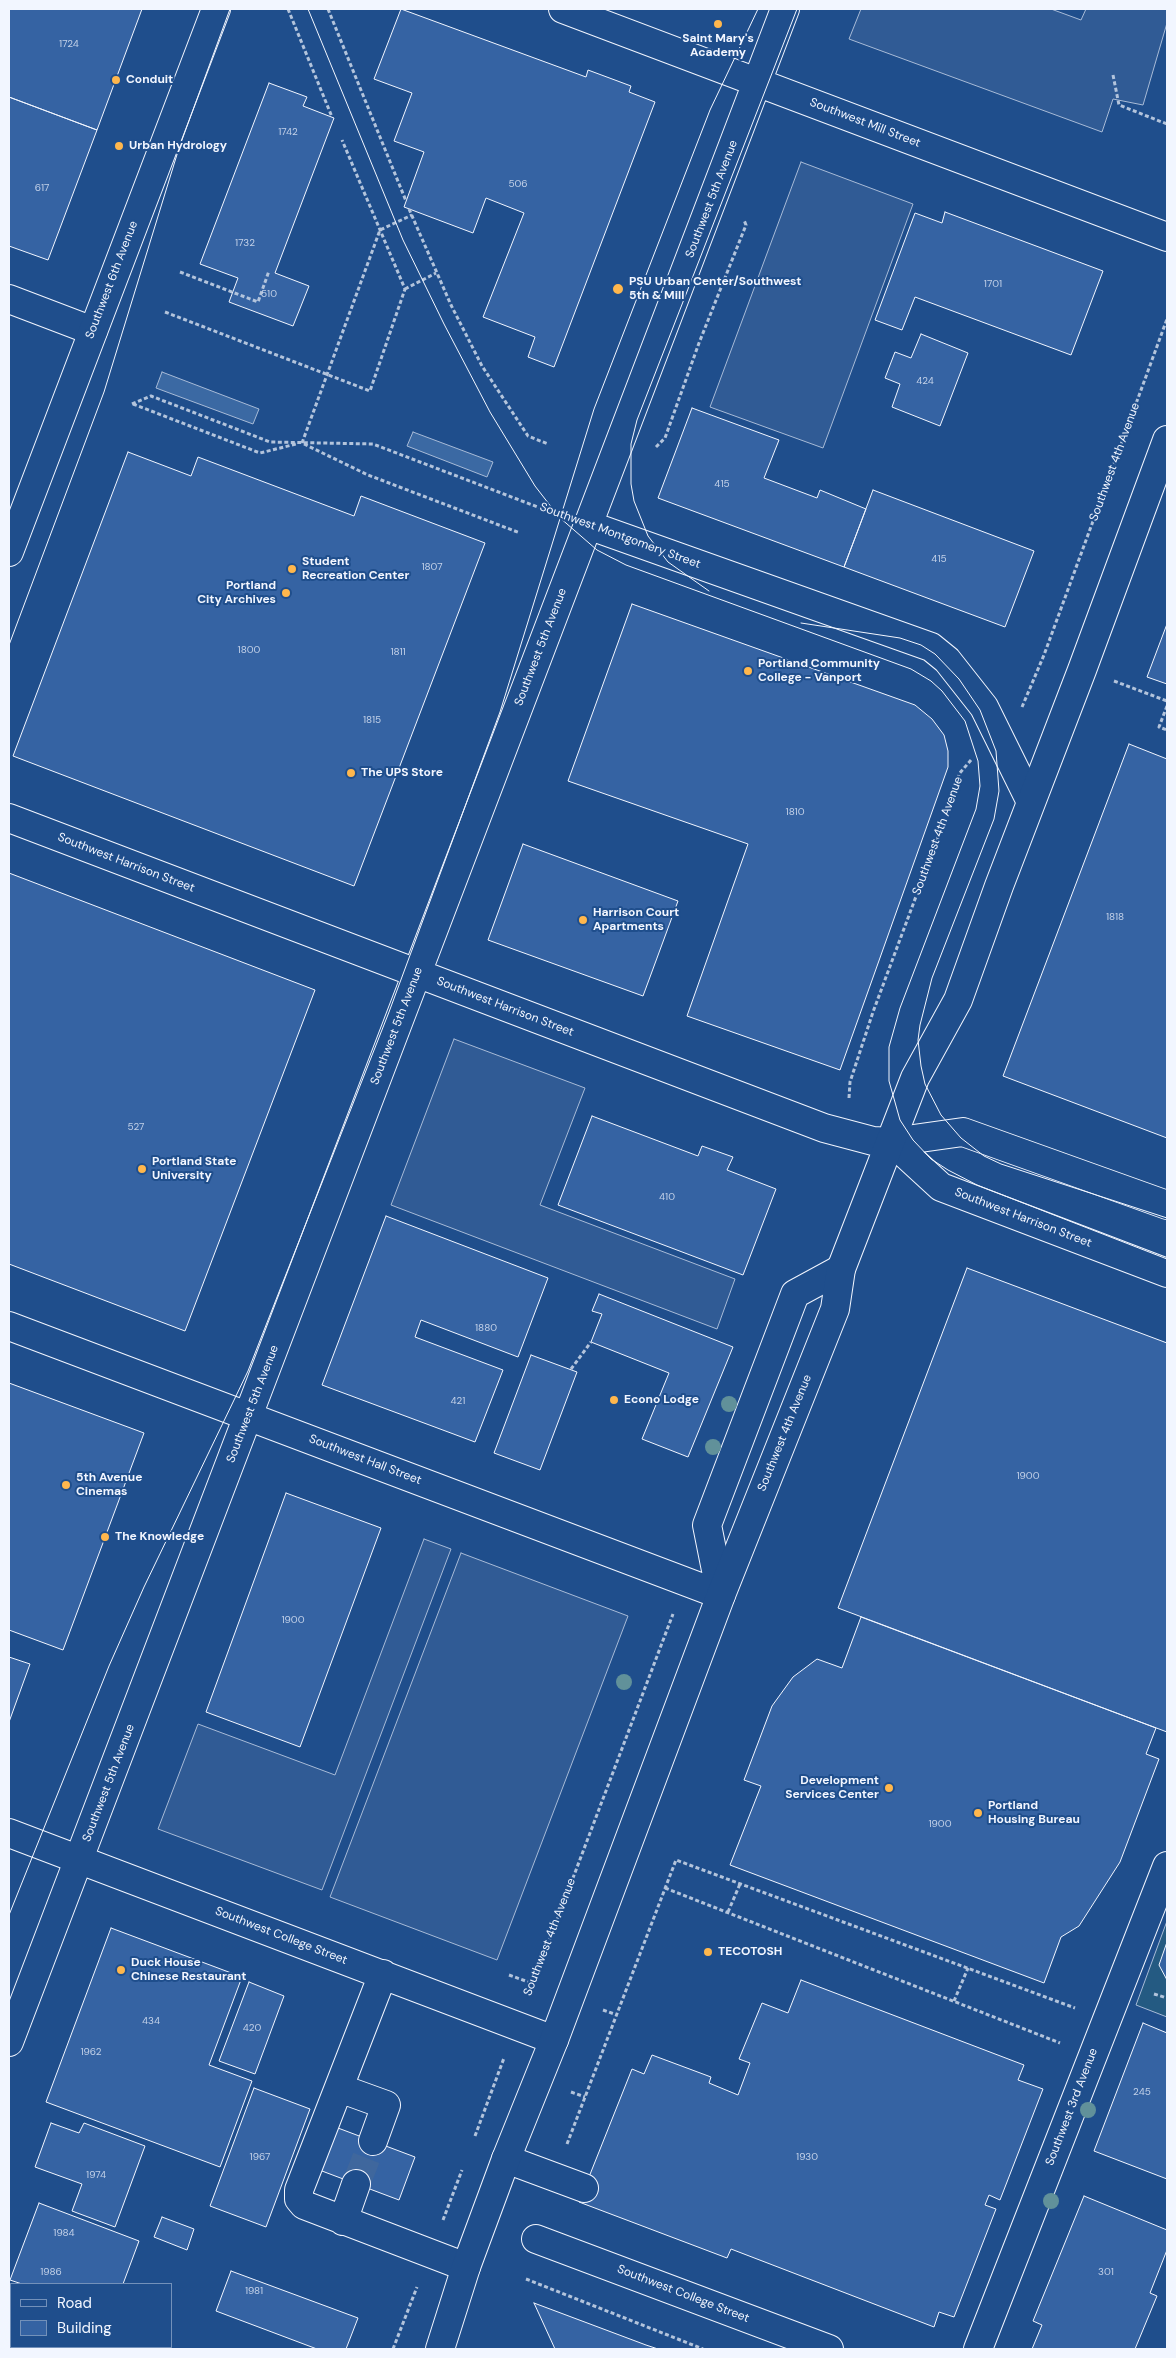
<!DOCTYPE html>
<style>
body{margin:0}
#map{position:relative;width:1176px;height:2358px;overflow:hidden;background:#1f4e8c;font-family:"DM Sans",sans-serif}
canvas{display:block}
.frame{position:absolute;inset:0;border:10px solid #f2f6ff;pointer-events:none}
.legend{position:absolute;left:10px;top:2283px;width:162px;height:65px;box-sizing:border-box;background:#1f4e8c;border:1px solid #7391ba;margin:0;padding:6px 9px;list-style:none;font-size:15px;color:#f2f6ff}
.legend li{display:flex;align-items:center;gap:10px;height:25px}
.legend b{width:25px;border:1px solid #7391ba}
</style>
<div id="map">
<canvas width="1176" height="2358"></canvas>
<div class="frame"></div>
<ul class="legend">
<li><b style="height:6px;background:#1f4e8c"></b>Road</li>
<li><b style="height:14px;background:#3563a3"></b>Building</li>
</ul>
</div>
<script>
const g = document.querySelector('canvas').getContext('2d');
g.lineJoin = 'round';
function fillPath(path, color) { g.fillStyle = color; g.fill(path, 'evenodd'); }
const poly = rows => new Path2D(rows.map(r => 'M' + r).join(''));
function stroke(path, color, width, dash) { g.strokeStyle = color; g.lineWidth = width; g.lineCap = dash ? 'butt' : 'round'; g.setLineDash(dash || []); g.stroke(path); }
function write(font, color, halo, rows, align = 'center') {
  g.font = font + ' "DM Sans",sans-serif'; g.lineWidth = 4; g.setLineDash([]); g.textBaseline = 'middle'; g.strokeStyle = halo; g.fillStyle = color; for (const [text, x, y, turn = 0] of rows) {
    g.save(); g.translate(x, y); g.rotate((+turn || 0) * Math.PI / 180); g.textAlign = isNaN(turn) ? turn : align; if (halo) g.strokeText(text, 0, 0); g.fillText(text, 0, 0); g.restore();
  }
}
const green = poly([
 [1167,1921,1167,2017,1136,2005,1167,1921]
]);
const parking = poly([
 [861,9,1051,9,1081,20,1086,9,1167,9,1167,23,1143,105,1113,99,1102,132,849,39,861,9],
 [801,162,913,204,823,448,710,407,801,162],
 [454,1039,585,1088,540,1205,735,1279,717,1329,391,1205,454,1039],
 [424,1539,451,1549,322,1890,158,1829,198,1724,335,1775,424,1539],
 [461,1553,628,1616,497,1960,330,1897,461,1553]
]);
const water = poly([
 [162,372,259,409,253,424,156,388,162,372],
 [413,432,493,462,487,477,407,446,413,432]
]);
const building = poly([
 [9,9,142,9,97,130,9,97,9,9],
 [401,9,586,77,588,70,631,86,629,92,655,102,554,367,528,357,535,337,483,317,524,213,486,198,473,233,404,207,424,152,394,141,412,93,374,79,401,9],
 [269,83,307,97,303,106,334,118,275,273,309,286,293,326,229,302,238,278,200,264,269,83],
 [9,97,97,130,48,260,9,246,9,97],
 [945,212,1103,271,1071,355,915,297,902,330,875,320,915,213,942,223,945,212],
 [921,334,968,353,940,426,892,407,900,384,885,378,895,352,911,358,921,334],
 [692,408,779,440,764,478,817,498,820,490,866,509,844,567,658,498,692,408],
 [128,452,191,476,198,457,354,516,361,496,485,543,354,886,13,756,128,452],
 [873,490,1034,551,1005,627,844,567,873,490],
 [632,604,915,705,932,719,944,735,948,751,948,767,840,1070,687,1016,748,844,568,781,632,604],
 [1167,624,1167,684,1147,677,1167,624],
 [1129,744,1167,759,1167,1138,1003,1076,1129,744],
 [523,844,678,901,643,996,488,940,523,844],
 [9,873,315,990,185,1331,9,1264,9,873],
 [592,1116,698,1156,702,1146,733,1157,727,1170,776,1189,743,1275,558,1205,592,1116],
 [386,1216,548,1278,518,1357,421,1320,415,1337,503,1370,475,1442,322,1385,386,1216],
 [967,1268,1167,1343,1167,1732,838,1608,967,1268],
 [599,1294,733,1347,688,1457,642,1439,669,1373,591,1342,602,1314,592,1311,599,1294],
 [531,1355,577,1372,540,1470,494,1453,531,1355],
 [9,1383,144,1433,63,1650,9,1630,9,1383],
 [286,1493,381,1528,300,1747,206,1712,286,1493],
 [861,1617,1156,1728,1146,1754,1159,1759,1120,1862,1079,1926,1061,1937,1044,1983,730,1865,761,1786,744,1780,772,1706,793,1677,817,1659,842,1668,861,1617],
 [9,1657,30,1664,9,1722,9,1657],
 [111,1928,242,1977,209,2065,252,2081,220,2167,46,2102,111,1928],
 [1167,1942,1167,1980,1159,1965,1167,1942],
 [801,1980,1024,2065,1018,2080,1043,2089,1000,2200,989,2195,985,2205,996,2209,954,2317,939,2312,934,2327,731,2249,727,2258,579,2202,632,2069,644,2074,652,2055,711,2077,709,2083,738,2095,750,2063,739,2059,762,2003,788,2013,801,1980],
 [249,1982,284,1996,255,2074,219,2061,249,1982],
 [1143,2023,1167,2033,1167,2179,1094,2151,1143,2023],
 [254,2088,310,2109,266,2227,210,2206,254,2088],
 [51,2123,79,2133,84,2123,145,2146,115,2227,72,2211,82,2184,35,2167,51,2123],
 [330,2125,415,2157,399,2200,314,2168,330,2125],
 [1084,2196,1167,2230,1167,2250,1150,2293,1157,2296,1135,2349,1032,2349,1042,2325,1033,2321,1084,2196],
 [39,2203,139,2241,123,2284,22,2284,10,2280,39,2203],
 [162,2217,194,2229,187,2250,154,2237,162,2217],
 [231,2271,358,2318,346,2349,317,2349,216,2311,231,2271],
 [9,2285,11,2286,11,2347,152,2347,152,2349,9,2349,9,2285],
 [534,2303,646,2345,658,2349,555,2349,534,2303]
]);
const minorTunnel = poly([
 [356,2184,373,2141]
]);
const path = poly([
 [288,9,332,117],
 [328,9,406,201],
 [1113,75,1119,105,1167,124],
 [409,209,451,305,482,366,528,436,548,444],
 [180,272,258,302,269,271],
 [405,289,436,273],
 [165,312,370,391,405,289,342,140],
 [132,404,151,396,270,442,373,444,556,514],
 [133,404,260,453,296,444],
 [302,443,380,230,412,215],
 [304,444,368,475,520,533],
 [656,447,665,438,699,343,746,225,744,220],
 [1114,681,1167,701],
 [1167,706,1159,727,1167,730],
 [1022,707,1044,655,1167,319],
 [849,1098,850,1082,873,1012,956,789,959,774,971,760],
 [571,1369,591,1342],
 [665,1888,1060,2043],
 [728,1912,740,1884],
 [509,1975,534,1984],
 [529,1994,673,1614],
 [1154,1994,1167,1998],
 [954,2001,968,1968],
 [603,2010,617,2015],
 [571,2092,585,2097],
 [475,2136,504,2058],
 [567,2144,676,1860,1075,2008],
 [443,2220,462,2170],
 [526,2279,703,2349],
 [393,2349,417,2287]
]);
const minor = poly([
 [563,9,1167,237],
 [9,299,93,331],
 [588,525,931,647,947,660,984,707,1030,800],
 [9,818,824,1128,873,1141,892,1142,963,1132,1167,1205],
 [892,1142,941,1187,1167,1273],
 [9,1326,721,1595],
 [721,1595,707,1525,795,1294,841,1269],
 [9,1833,554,2040],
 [383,1974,299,2190,299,2199,304,2205,466,2267],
 [9,2042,785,9],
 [339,2088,386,2105,373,2141],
 [506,2159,584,2188],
 [343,2221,356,2184],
 [536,2239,829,2349],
 [978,2349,1167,1866]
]);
const major = poly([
 [9,552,216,9],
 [440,2349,466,2267,506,2159,554,2040,721,1595,835,1309,841,1269,915,1078,958,1000,999,886,1082,670,1167,440]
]);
const tram = poly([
 [308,9,403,240,444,324,490,412,535,486,559,517,597,550,626,565,911,669,931,681,942,691,965,721,978,761,980,786,976,809,900,1008,889,1047,889,1081,900,1120,913,1140,931,1159,948,1170,977,1185,1167,1259],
 [709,591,668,562,648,536,634,501,631,484,631,444,637,420,797,9],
 [801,623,900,638,921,645,935,654,959,679,980,710,996,751,999,791,994,819,932,978,920,1025,918,1040,921,1066,925,1084,941,1115,961,1138,984,1156,1001,1164,1167,1218],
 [9,645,104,392,179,148,230,9],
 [9,1915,109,1666,144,1587,248,1371,389,1012,500,712,594,409,710,110,758,9]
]);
const trees = [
 [729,1404],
 [713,1447],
 [624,1682],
 [1088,2110],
 [1051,2201]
];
const markers = [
 [718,24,5,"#ffb74d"],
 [116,80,5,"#ffb74d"],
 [119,146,5,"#ffb74d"],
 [618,289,6,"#ffb74d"],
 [292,569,5,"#ffb74d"],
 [286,593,5,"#ffb74d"],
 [748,671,5,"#ffb74d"],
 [351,773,5,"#ffb74d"],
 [583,920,5,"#ffb74d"],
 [142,1169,5,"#ffb74d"],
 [614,1400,5,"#ffb74d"],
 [66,1485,5,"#ffb74d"],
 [105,1537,5,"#ffb74d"],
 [889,1788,5,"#ffb74d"],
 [978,1813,5,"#ffb74d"],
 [708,1952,5,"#ffb74d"],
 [121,1970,5,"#ffb74d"]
];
const numberNames = [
 ["1724",69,44],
 ["1742",288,132],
 ["506",518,184],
 ["617",42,188],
 ["1732",245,243],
 ["1701",993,284],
 ["510",269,294],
 ["424",925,381],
 ["415",722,484],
 ["415",939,559],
 ["1807",432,567],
 ["1800",249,650],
 ["1811",398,652],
 ["1815",372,720],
 ["1810",795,812],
 ["1818",1115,917],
 ["527",136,1127],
 ["410",667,1197],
 ["1880",486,1328],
 ["421",458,1401],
 ["1900",1028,1476],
 ["1900",293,1620],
 ["1900",940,1824],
 ["434",151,2021],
 ["420",252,2028],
 ["1962",91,2052],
 ["245",1142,2092],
 ["1967",260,2157],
 ["1930",807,2157],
 ["1974",96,2175],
 ["1984",64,2233],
 ["1986",51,2272],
 ["301",1106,2272],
 ["1981",254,2291]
];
const poiNames = [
 ["Saint Mary's",718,39,"center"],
 ["Academy",718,53,"center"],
 ["Conduit",126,80],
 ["Urban Hydrology",129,146],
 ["PSU Urban Center/Southwest",629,282],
 ["5th & Mill",629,296],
 ["Student",302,562],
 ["Recreation Center",302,576],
 ["Portland",276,586,"right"],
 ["City Archives",276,600,"right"],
 ["Portland Community",758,664],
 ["College - Vanport",758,678],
 ["The UPS Store",361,773],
 ["Harrison Court",593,913],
 ["Apartments",593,927],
 ["Portland State",152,1162],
 ["University",152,1176],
 ["Econo Lodge",624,1400],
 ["5th Avenue",76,1478],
 ["Cinemas",76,1492],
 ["The Knowledge",115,1537],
 ["Development",879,1781,"right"],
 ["Services Center",879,1795,"right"],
 ["Portland",988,1806],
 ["Housing Bureau",988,1820],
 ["TECOTOSH",718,1952],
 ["Duck House",131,1963],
 ["Chinese Restaurant",131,1977]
];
const streetNames = [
 ["Southwest Mill Street",865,123,21],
 ["Southwest 5th Avenue",712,199,-69],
 ["Southwest 6th Avenue",112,280,-69],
 ["Southwest 4th Avenue",1115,462,-70],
 ["Southwest Montgomery Street",620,536,20],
 ["Southwest 5th Avenue",541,647,-69],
 ["Southwest 4th Avenue",938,836,-70],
 ["Southwest Harrison Street",126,863,21],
 ["Southwest Harrison Street",505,1007,21],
 ["Southwest 5th Avenue",397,1026,-69],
 ["Southwest Harrison Street",1023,1218,21],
 ["Southwest 5th Avenue",253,1404,-69],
 ["Southwest 4th Avenue",785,1433,-68],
 ["Southwest Hall Street",365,1460,21],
 ["Southwest 5th Avenue",109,1783,-69],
 ["Southwest College Street",281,1936,21],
 ["Southwest 4th Avenue",550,1937,-69],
 ["Southwest 3rd Avenue",1072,2107,-69],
 ["Southwest College Street",683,2294,21]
];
fillPath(green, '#245a82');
stroke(green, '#a8bbd7', 1);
fillPath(parking, '#305b95');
stroke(parking, '#a8bbd7', 1);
fillPath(water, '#3b69a3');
stroke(water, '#a8bbd7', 1);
fillPath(building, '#3563a3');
stroke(building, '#f2f6ff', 1);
stroke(minorTunnel, '#3f679d', 28, [28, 14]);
stroke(minor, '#f2f6ff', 30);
stroke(major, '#f2f6ff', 30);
stroke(path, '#b3c4dc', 3, [4, 2.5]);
stroke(minor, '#1f4e8c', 28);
stroke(major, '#1f4e8c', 28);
stroke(tram, '#f2f6ff', 1);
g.fillStyle = '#61919a';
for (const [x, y] of trees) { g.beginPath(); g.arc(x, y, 8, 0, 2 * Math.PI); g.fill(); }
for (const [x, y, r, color] of markers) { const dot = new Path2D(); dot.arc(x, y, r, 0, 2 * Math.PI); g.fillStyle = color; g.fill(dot); stroke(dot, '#1f4e8c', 2); }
write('10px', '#c3d1e8', null, numberNames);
write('bold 12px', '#f2f6ff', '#1f4e8c', poiNames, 'left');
write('12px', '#f2f6ff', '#1f4e8c', streetNames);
</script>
